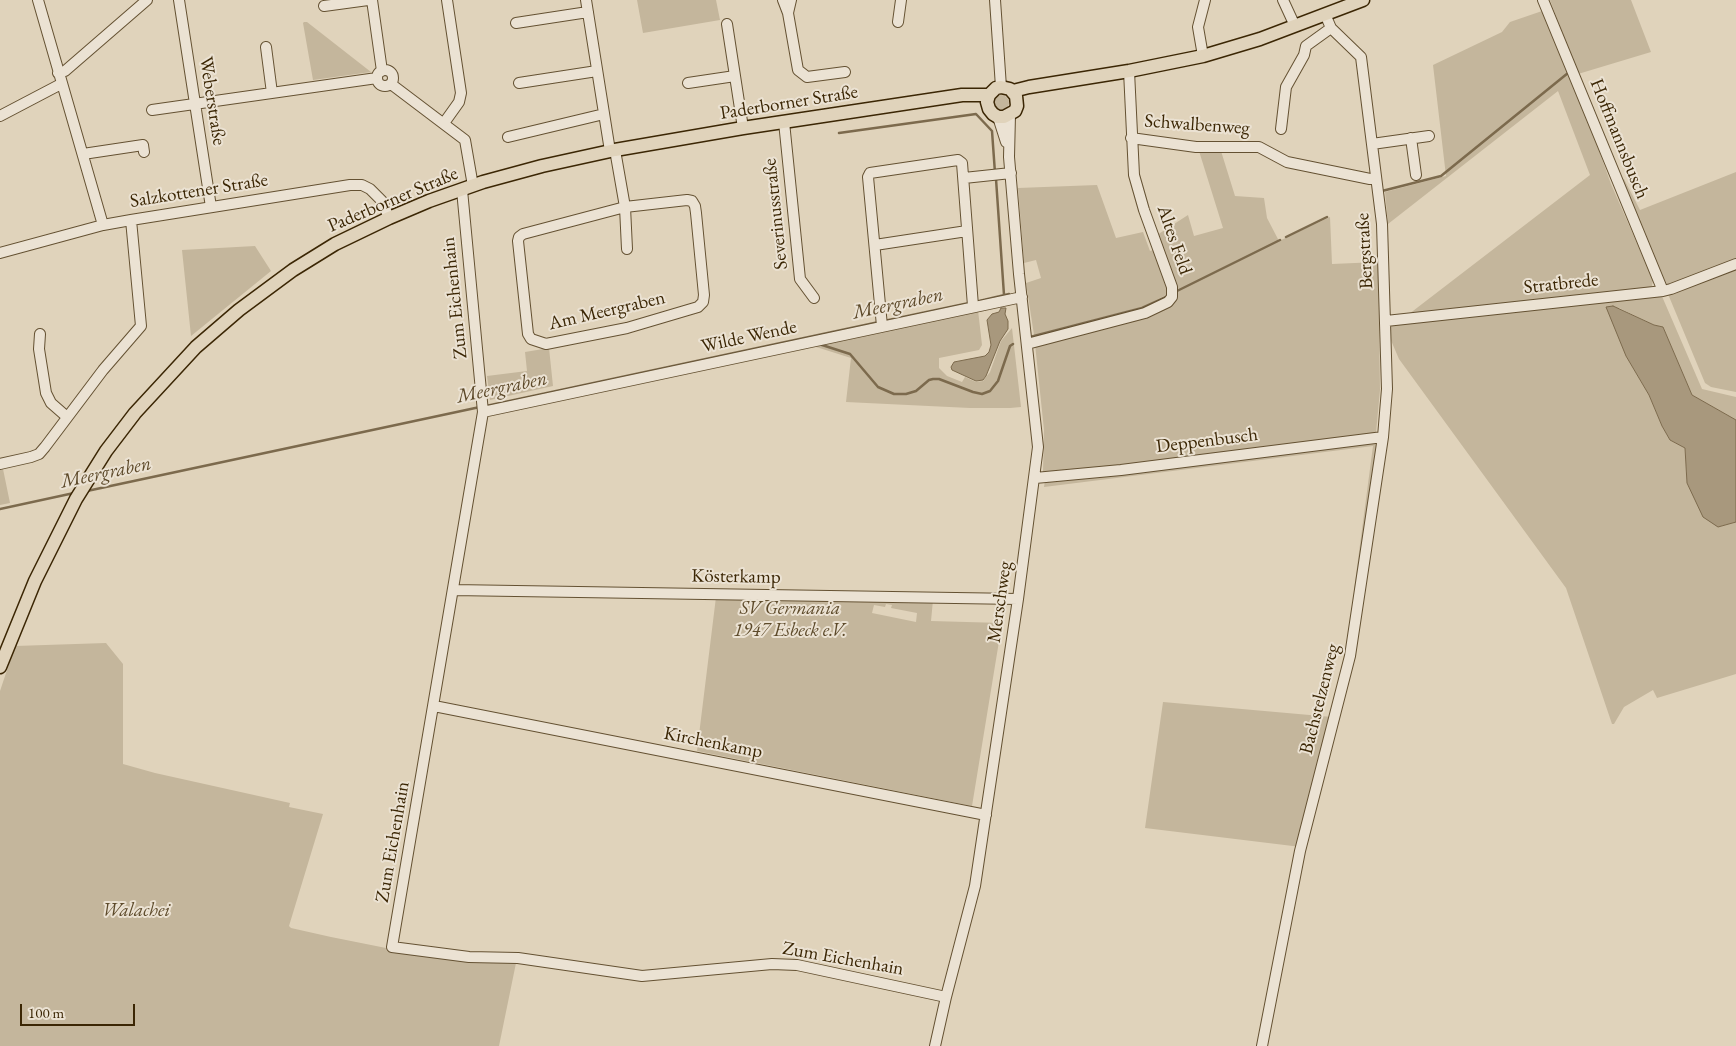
<!DOCTYPE html>
<html>
<head>
<meta charset="utf-8">
<style>
  body { margin:0 }
  #map { position:relative; width:1736px; height:1046px; overflow:hidden; background:#e0d3bb; font-family:"EB Garamond",serif }
  canvas { display:block }
  .scale { position:absolute; left:20px; top:1004px; width:115px; height:22px; box-sizing:border-box; border:2px solid #3b2604; border-top:0; padding-left:6px; font-size:15px; line-height:18px; white-space:nowrap; color:#3b2604; -webkit-text-stroke:4px #ebe2d3; paint-order:stroke }
</style>
</head>
<body>
<div id="map">
<canvas width="1736" height="1046"></canvas>
<div class="scale">100 m</div>
</div>
<script>
const g = document.querySelector('canvas').getContext('2d');
g.lineJoin = 'round';
function paint(path, color) {
  g.fillStyle = color;
  g.fill(path, 'evenodd');
}
function shape(rows) {
  const path = new Path2D();
  for (const r of rows) {
    if (r.length === 3) {
      path.moveTo(r[0] + r[2], r[1]);
      path.arc(r[0], r[1], r[2], 0, 2 * Math.PI);
      continue;
    }
    path.moveTo(r[0], r[1]);
    for (let i = 2; i < r.length; i += 2) path.lineTo(r[i], r[i + 1]);
  }
  return path;
}
function trace(path, color, width, dash) {
  g.strokeStyle = color;
  g.lineWidth = width;
  g.lineCap = dash ? 'butt' : 'round';
  g.setLineDash(dash || []);
  g.stroke(path);
}
function write(font, color, halo, rows, align = 'center') {
  g.font = font + ' "EB Garamond",serif';
  g.lineWidth = 4;
  g.setLineDash([]);
  g.textBaseline = 'middle';
  g.strokeStyle = halo;
  g.fillStyle = color;
  for (const [text, x, y, turn = 0] of rows) {
    g.save();
    g.translate(x, y);
    g.rotate((+turn || 0) * Math.PI / 180);
    g.textAlign = isNaN(turn) ? turn : align;
    if (halo) g.strokeText(text, 0, 0);
    g.fillText(text, 0, 0);
    g.restore();
  }
}
const green = shape([
  [637,0,716,0,720,20,643,33],
  [1550,0,1631,0,1651,52,1578,74],
  [1545,10,1575,84,1611,184,1653,280,1652,286,1648,289,1409,314,1590,175,1558,91,1388,224,1385,192,1446,176,1433,65,1502,32,1510,22],
  [304,22,307,22,371,72,313,80,303,23],
  [1001,103,8],
  [1199,151,1221,151,1235,196,1264,198,1267,218,1279,241,1330,217,1332,264,1378,262,1380,390,1376,433,1120,467,1049,474,1043,472,1044,430,1035,344,1100,328,1176,296,1157,235,1188,215,1194,236,1223,228],
  [1736,172,1736,259,1664,286,1620,180,1624,179,1640,210],
  [1097,185,1116,238,1143,232,1150,251,1157,249,1170,290,1166,295,1142,307,1034,335,1026,283,1041,278,1036,260,1024,263,1018,188],
  [255,246,271,271,191,336,182,250],
  [1736,266,1736,392,1711,387,1705,383,1668,294],
  [1661,294,1702,389,1736,397,1736,420,1692,395,1663,327,1654,325,1619,308,1626,356,1649,395,1662,426,1670,440,1685,448,1687,483,1718,527,1736,522,1736,674,1657,698,1653,690,1624,707,1614,724,1612,724,1566,588,1399,359,1390,338,1390,325],
  [978,310,982,345,979,350,939,358,939,368,947,376,962,382,965,377,976,382,983,381,990,372,1001,341,1012,328,1021,407,1010,408,970,408,846,402,851,358,810,345],
  [549,348,553,386,490,400,487,376,527,371,525,352],
  [1376,442,1379,446,1358,590,1354,590,1373,446,1044,487,1045,480],
  [3,469,10,503,0,505,0,470],
  [716,597,933,600,931,621,1002,623,972,806,697,751],
  [886,604,892,605,891,608,917,613,916,622,872,613,874,605,885,607],
  [106,643,123,664,123,764,155,773,290,803,289,807,323,814,289,926,291,928,331,937,406,952,467,961,516,963,499,1046,0,1046,0,691,15,646],
  [1163,702,1332,717,1301,847,1145,828]
]);
const water = shape([
  [1613,306,1654,325,1663,327,1692,395,1736,420,1736,522,1718,527,1703,517,1687,483,1685,448,1670,440,1662,426,1649,395,1626,356,1606,307,1613,306],
  [1001,308,1006,308,1005,314,1008,321,1008,329,1000,341,986,376,983,380,976,381,952,370,951,367,954,362,985,356,989,352,991,345,987,320,992,314,999,312,1001,308]
]);
const stream = shape([
  [839,133,976,114,992,131,995,173],
  [996,179,1004,295],
  [1382,191,1441,176,1568,73],
  [1286,237,1327,217],
  [1177,291,1280,240],
  [975,302,1009,294],
  [884,321,969,303],
  [1030,337,1142,308,1166,297],
  [819,344,850,354,878,387,894,394,906,394,916,391,929,380,933,379,939,379,973,392,982,394,990,391,998,381,1010,346,1013,344],
  [486,406,879,322],
  [87,491,480,407],
  [0,509,74,493]
]);
const minor = shape([
  [38,0,103,225],
  [179,0,211,207],
  [372,0,382,71],
  [586,0,610,151],
  [783,0,788,13,791,0],
  [995,0,1001,87],
  [1283,0,1295,26],
  [1543,0,1663,291],
  [324,6,368,0],
  [788,13,798,70,807,77,845,72],
  [898,22,901,0],
  [516,23,588,12],
  [727,24,743,128],
  [266,47,272,93],
  [1203,56,1198,27,1205,0],
  [385,78,8],
  [58,73,65,71,147,0],
  [519,83,597,71],
  [688,83,735,76],
  [391,84,465,140,473,186],
  [152,110,377,78],
  [0,116,61,84],
  [998,117,1006,142],
  [784,122,800,279,814,298],
  [444,123,459,102,461,93,447,0],
  [1281,129,1286,87,1304,55,1306,46,1331,28],
  [508,137,604,114],
  [1131,138,1196,147,1259,147,1287,162,1370,179,1376,179],
  [1411,138,1416,175],
  [1372,144,1429,136],
  [615,150,625,207,627,249],
  [83,154,143,145,144,152],
  [964,178,1011,173],
  [462,190,483,412,392,947,469,957,518,958,642,976,772,964,797,965,946,997],
  [687,200,692,201,695,206,696,213,704,295,703,302,698,307,627,328,546,344,531,339,528,334,518,241,519,237,523,234,625,207,687,200],
  [875,245,967,231],
  [0,253,103,225,131,220,350,185,362,185,370,189,382,201,389,218],
  [1386,321,1663,291,1671,289,1736,264],
  [882,326,868,177,870,173,951,161,958,160,962,163,973,306],
  [40,334,39,349,46,393,51,403,67,417],
  [1027,344,1145,313,1168,302,1172,297,1172,287,1144,210,1134,175,1129,71],
  [483,412,1022,297],
  [0,464,31,457,39,454,45,447,103,370,141,326,131,220],
  [1035,478,1121,470,1383,437],
  [453,590,1018,599],
  [434,706,986,815],
  [935,1046,946,997,975,886,1018,599,1038,447,1019,274,1009,157,1010,115],
  [1262,1046,1300,851,1350,656,1383,437,1387,389,1382,224,1361,57,1331,28,1325,14]
]);
const major = shape([
  [1013,91,1029,87,1129,71,1203,56,1260,39,1363,0],
  [0,667,35,581,76,499,106,451,135,413,196,347,239,310,293,270,335,244,389,218,429,201,483,182,542,166,615,150,743,128,962,95,989,95,996,88,1001,87,1010,89,1016,96,1017,106,1015,111,1004,117,998,117,993,114,989,109,987,102,989,95]
]);
const streetNames = [
  ["Weberstraße",212,101,81],
  ["Paderborner Straße",789,103,-9],
  ["Schwalbenweg",1197,125,4],
  ["Hoffmannsbusch",1619,139,68],
  ["Salzkottener Straße",199,191,-9],
  ["Paderborner Straße",393,200,-23],
  ["Severinusstraße",776,214,-96],
  ["Altes Feld",1174,240,71],
  ["Bergstraße",1365,251,-93],
  ["Stratbrede",1561,284,-6],
  ["Zum Eichenhain",455,298,-96],
  ["Am Meergraben",607,311,-13],
  ["Wilde Wende",749,337,-12],
  ["Deppenbusch",1207,441,-7],
  ["Kösterkamp",736,577,1],
  ["Merschweg",1000,602,-82],
  ["Bachstelzenweg",1320,699,-76],
  ["Kirchenkamp",713,743,11],
  ["Zum Eichenhain",393,842,-80],
  ["Zum Eichenhain",843,959,10]
];
const parkNames = [
  ["SV Germania",790,609],
  ["1947 Esbeck e.V.",790,631],
  ["Walachei",136,911]
];
const waterNames = [
  ["Meergraben",898,304,-12],
  ["Meergraben",502,388,-12],
  ["Meergraben",106,473,-12]
];
paint(green, '#c4b69c');
paint(water, '#a8987d');
trace(water, '#7c6a4d', 1);
trace(stream, '#7c6a4d', 2.5);
trace(minor, '#645132', 12);
trace(major, '#3b2604', 15);
trace(minor, '#ebe2d3', 10);
trace(major, '#e0d3bb', 12);
write('19px', '#3b2604', '#ebe2d3', streetNames);
write('italic 19px', '#5d4a2a', '#ebe2d3', parkNames);
write('italic 20px', '#5c4828', '#ebe2d3', waterNames);
</script>
</body>
</html>
